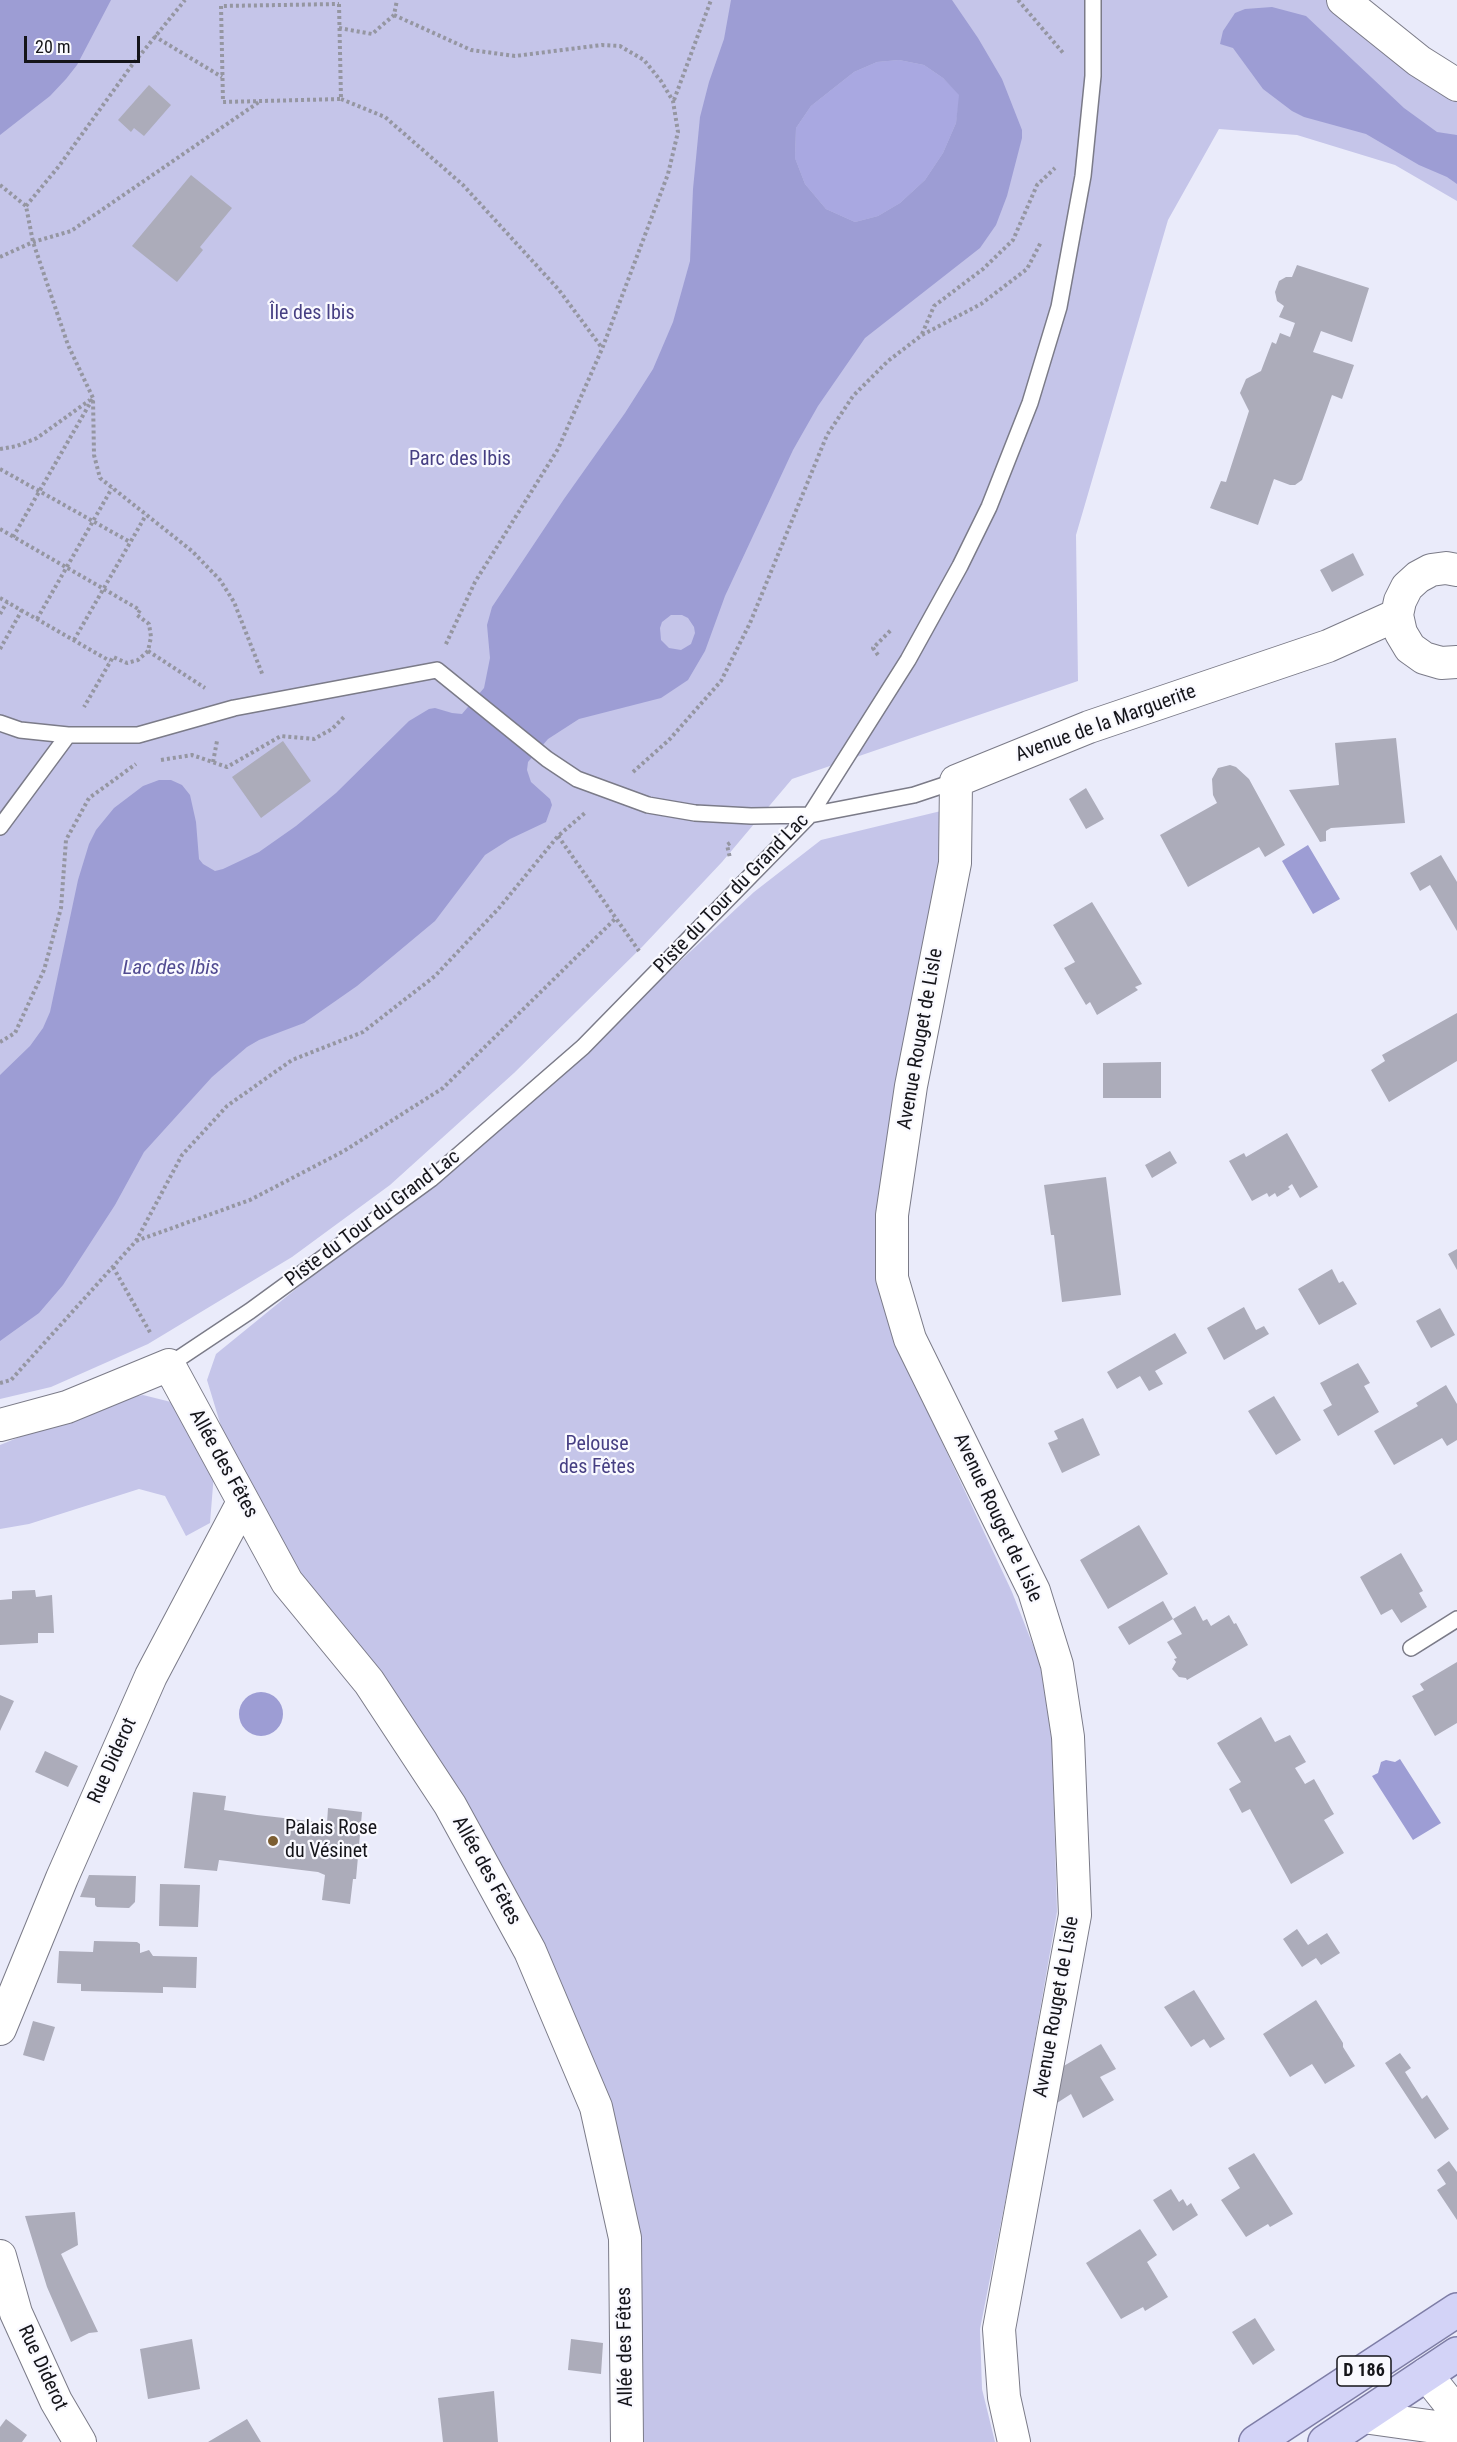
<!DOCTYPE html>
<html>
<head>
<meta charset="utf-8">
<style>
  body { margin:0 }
  #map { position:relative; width:1457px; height:2442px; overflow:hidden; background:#eaebfa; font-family:"Roboto Condensed",sans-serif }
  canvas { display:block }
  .scale { position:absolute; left:24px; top:36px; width:116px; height:27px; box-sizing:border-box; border:3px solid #15151a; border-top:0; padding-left:8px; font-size:18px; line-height:21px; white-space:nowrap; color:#15151a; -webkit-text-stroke:4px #f9f9ff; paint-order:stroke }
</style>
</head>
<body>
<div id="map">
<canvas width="1457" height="2442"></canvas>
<div class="scale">20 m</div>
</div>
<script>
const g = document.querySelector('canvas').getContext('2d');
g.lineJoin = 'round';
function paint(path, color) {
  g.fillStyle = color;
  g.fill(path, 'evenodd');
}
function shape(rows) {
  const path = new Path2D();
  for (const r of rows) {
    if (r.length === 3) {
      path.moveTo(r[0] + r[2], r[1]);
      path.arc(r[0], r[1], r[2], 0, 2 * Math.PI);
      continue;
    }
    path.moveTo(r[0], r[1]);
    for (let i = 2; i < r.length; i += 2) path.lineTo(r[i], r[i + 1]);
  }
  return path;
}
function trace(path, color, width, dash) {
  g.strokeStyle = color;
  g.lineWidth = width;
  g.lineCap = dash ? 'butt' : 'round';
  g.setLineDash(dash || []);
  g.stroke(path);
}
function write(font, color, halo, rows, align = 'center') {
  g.font = font + ' "Roboto Condensed",sans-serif';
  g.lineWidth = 4.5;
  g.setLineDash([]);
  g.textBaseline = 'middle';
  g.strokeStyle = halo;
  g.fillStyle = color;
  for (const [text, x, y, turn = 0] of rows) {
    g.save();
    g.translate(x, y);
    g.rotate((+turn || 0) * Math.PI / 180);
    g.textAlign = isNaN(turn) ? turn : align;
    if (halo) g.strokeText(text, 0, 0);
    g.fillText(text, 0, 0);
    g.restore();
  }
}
const green = shape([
  [0,0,1333,0,1457,95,1457,201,1395,165,1297,135,1219,129,1168,220,1076,535,1078,681,792,779,722,862,642,947,514,1073,390,1185,292,1257,148,1344,51,1387,0,1399],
  [941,811,937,889,875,1216,878,1286,899,1350,1012,1592,1040,1663,1052,1741,1057,1912,1019,2131,980,2329,982,2389,995,2442,627,2442,625,2238,530,1951,244,1502,207,1380,216,1354,431,1179,660,980,754,892,821,840],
  [143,1395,171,1402,189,1420,214,1473,210,1523,186,1536,165,1496,139,1489,29,1524,0,1529,0,1445,105,1402]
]);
const forest = shape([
  [899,60,924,65,943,78,960,95,956,123,943,153,925,180,900,203,878,216,855,222,826,209,805,184,795,158,796,128,811,106,854,72,877,62]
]);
const water = shape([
  [0,0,111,0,77,65,66,79,50,96,0,135],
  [731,0,952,0,978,38,1002,79,1022,130,1022,138,1007,196,996,225,980,248,865,338,818,406,793,450,725,596,705,651,688,680,661,698,579,719,548,739,528,762,527,770,531,782,550,799,552,805,546,822,510,839,485,855,435,921,357,986,304,1023,259,1040,247,1047,212,1077,144,1152,115,1205,63,1285,39,1313,0,1341,0,1075,30,1046,43,1028,50,1012,78,880,89,844,96,830,114,808,143,786,159,780,171,780,182,785,190,795,196,822,199,859,203,864,215,871,223,869,259,852,296,826,336,793,409,721,429,709,435,708,452,713,462,714,484,688,490,658,487,625,492,607,564,499,625,413,653,369,673,322,690,261,693,189,700,117,709,82,724,39],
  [899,60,924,65,943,78,959,95,956,123,943,153,925,180,900,203,878,216,855,222,826,209,805,184,795,158,796,128,811,106,854,72,877,62],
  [671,615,682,615,688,618,694,627,695,633,691,644,681,650,669,648,661,640,660,628,662,622],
  [1272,7,1306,16,1404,108,1437,132,1457,135,1457,184,1447,177,1419,165,1366,134,1304,117,1292,111,1263,89,1233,48,1220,44,1223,31,1235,13,1245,9],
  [1308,845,1340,899,1313,914,1282,861],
  [261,1714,22],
  [1400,1759,1441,1823,1413,1840,1372,1776,1378,1773,1381,1762,1386,1760,1395,1762]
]);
const building = shape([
  [149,85,171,105,144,136,134,128,131,132,118,120],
  [191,175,232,208,200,247,203,250,177,282,132,246],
  [1297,265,1369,288,1352,342,1321,331,1313,352,1354,365,1342,399,1332,395,1302,480,1295,485,1290,485,1274,479,1258,525,1210,508,1221,481,1226,482,1249,411,1240,393,1246,379,1261,371,1272,342,1276,344,1280,333,1290,337,1295,323,1279,317,1284,306,1277,301,1275,292,1279,281,1286,277,1292,277],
  [1353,553,1364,575,1332,592,1320,570],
  [1396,738,1405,823,1331,828,1326,831,1326,841,1320,842,1289,790,1339,785,1335,743],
  [283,741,311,781,261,818,232,777],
  [1230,765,1236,767,1249,779,1285,845,1265,857,1259,847,1188,887,1160,835,1217,803,1213,795,1212,779,1218,768],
  [1086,788,1104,819,1086,829,1069,799],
  [1441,855,1457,882,1457,931,1430,885,1420,891,1410,873],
  [1092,902,1142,984,1135,987,1138,990,1097,1015,1090,1002,1086,1005,1064,968,1075,962,1053,925],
  [1457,1013,1457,1061,1389,1102,1371,1070,1385,1061,1382,1055],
  [1161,1062,1161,1098,1103,1098,1103,1063],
  [1287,1133,1318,1187,1300,1198,1292,1184,1288,1187,1290,1189,1277,1197,1275,1193,1269,1197,1267,1193,1252,1201,1229,1161,1244,1153,1246,1157],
  [1170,1151,1177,1163,1152,1178,1145,1165],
  [1106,1177,1121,1295,1062,1302,1054,1235,1051,1235,1044,1185],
  [1457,1249,1457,1270,1448,1254],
  [1332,1269,1339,1283,1343,1281,1357,1304,1319,1325,1298,1289],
  [1244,1307,1256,1330,1264,1326,1269,1334,1224,1360,1207,1328],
  [1440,1308,1455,1335,1431,1348,1416,1321],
  [1175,1333,1187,1353,1155,1371,1163,1384,1149,1391,1140,1376,1117,1389,1107,1372],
  [1358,1363,1370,1383,1364,1386,1379,1412,1338,1436,1323,1410,1332,1405,1320,1383],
  [1446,1385,1457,1404,1457,1440,1447,1446,1442,1438,1394,1465,1374,1431,1418,1406,1416,1403],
  [1274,1396,1301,1440,1276,1455,1248,1411],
  [1083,1418,1100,1455,1062,1473,1048,1443,1058,1439,1054,1431],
  [1139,1525,1168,1574,1108,1609,1080,1560],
  [1401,1553,1423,1591,1419,1593,1427,1607,1401,1623,1392,1609,1381,1615,1360,1577],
  [35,1590,36,1597,52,1595,54,1633,38,1633,38,1643,0,1645,0,1600,12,1599,12,1591],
  [1163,1601,1173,1619,1195,1606,1203,1621,1207,1619,1211,1626,1229,1615,1234,1624,1236,1623,1248,1645,1187,1680,1186,1678,1179,1677,1172,1669,1176,1662,1174,1659,1177,1658,1167,1642,1182,1634,1173,1619,1129,1645,1118,1627],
  [1457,1662,1457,1723,1435,1736,1412,1696,1424,1690,1420,1684],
  [0,1695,14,1701,0,1731],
  [1261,1717,1275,1742,1290,1735,1306,1762,1295,1768,1305,1784,1314,1779,1334,1814,1324,1820,1344,1853,1291,1884,1250,1809,1242,1813,1229,1789,1241,1782,1217,1743],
  [45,1751,78,1766,68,1787,35,1772],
  [193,1792,226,1796,224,1810,257,1815,327,1823,328,1808,362,1812,356,1879,353,1879,350,1904,322,1900,325,1875,318,1872,219,1860,217,1871,184,1868],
  [89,1875,136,1876,135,1902,129,1908,97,1907,95,1905,95,1898,80,1897],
  [160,1884,200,1885,198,1927,159,1926],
  [1297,1929,1308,1945,1327,1933,1340,1953,1321,1965,1316,1958,1302,1967,1283,1939],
  [94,1941,137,1942,140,1944,140,1953,149,1950,153,1956,197,1957,196,1988,163,1987,163,1993,81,1991,81,1984,57,1983,59,1951,93,1952],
  [1194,1990,1225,2039,1210,2048,1204,2039,1191,2047,1164,2007],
  [1316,2000,1343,2043,1343,2047,1355,2066,1325,2084,1312,2064,1290,2077,1263,2034],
  [33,2021,55,2027,44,2061,23,2055],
  [1101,2044,1116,2069,1100,2077,1114,2100,1083,2118,1071,2094,1057,2103,1062,2067],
  [1400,2053,1411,2068,1405,2072,1422,2099,1427,2095,1449,2129,1435,2139,1385,2063],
  [1254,2153,1293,2214,1270,2227,1268,2224,1246,2237,1221,2200,1240,2188,1228,2168],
  [1449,2161,1457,2172,1457,2220,1437,2190,1446,2184,1437,2170],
  [1171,2189,1179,2202,1183,2199,1187,2206,1191,2203,1198,2215,1173,2231,1153,2200],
  [75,2212,78,2245,61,2254,98,2332,89,2333,71,2342,47,2287,25,2216],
  [1140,2229,1157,2255,1147,2262,1168,2297,1145,2311,1143,2307,1121,2319,1086,2263],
  [1255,2318,1275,2350,1253,2365,1232,2332],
  [192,2339,200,2389,148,2399,140,2349],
  [571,2339,603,2343,601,2374,568,2370],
  [494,2391,498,2442,443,2442,438,2398],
  [6,2419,27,2435,22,2442,0,2442,0,2427],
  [247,2419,261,2442,208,2442]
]);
const path = shape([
  [1018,0,1064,54],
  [339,4,341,99,223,102,221,6,339,4],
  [394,15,471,50,515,56,602,45,620,46,644,60,661,81,673,101,678,132,668,174,602,349,558,449,475,582,445,646],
  [339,28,372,34,394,15,397,0],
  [154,36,222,77],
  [341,99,385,117,463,185,559,290,602,348],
  [674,100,711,0],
  [0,185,26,206,33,242,68,345,93,398,94,455,100,478,192,551,220,580,234,602,263,676],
  [26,206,59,166,132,65,185,0],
  [0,257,33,242,71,231,259,102],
  [922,334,934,306,983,269,1013,240,1037,185,1055,168],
  [0,449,17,446,37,438,90,400],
  [0,469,130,542],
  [0,529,140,610,137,615,149,624,151,637,148,651,138,660,127,663,113,657,84,707],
  [13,537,93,398],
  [0,598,110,661],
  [0,614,7,602],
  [37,619,112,488],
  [74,640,146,515],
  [0,649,22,610],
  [148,651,205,688],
  [878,655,873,648,891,630],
  [161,760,192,755,227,767,281,736,314,739,332,729,345,716],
  [213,762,217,741],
  [633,772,669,740,721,681,750,623,827,435,853,396,888,361,922,335,981,304,1027,269,1041,242],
  [558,836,639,951],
  [730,843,727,845,730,858],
  [0,1042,15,1033,44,970,61,908,66,840,89,798,136,764],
  [136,1241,250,1200,344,1151,443,1088,616,918],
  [113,1267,151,1334],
  [0,1383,11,1380,136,1241,182,1155,227,1106,292,1060,363,1032,435,976,499,908,558,836,586,812]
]);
const lane = shape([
  [0,723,20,730,68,735,138,735,234,708,437,670,547,759,577,779,648,805,695,813,751,816,810,815,914,795,956,781],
  [0,827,68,735],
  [169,1365,250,1311,431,1179,583,1047,810,815,908,660,960,566,989,507,1030,403,1059,307,1083,176,1093,76,1093,0],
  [1411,1648,1457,1619]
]);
const street = shape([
  [1343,0,1419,61,1457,85],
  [1457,570,1446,568,1431,570,1418,577,1407,587,1400,601,1397,615,1401,633,1410,648,1424,658,1441,663,1457,662],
  [0,1425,67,1407,169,1365,287,1582,369,1682,450,1805,530,1951,596,2107,625,2238,627,2442],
  [0,2029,62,1878,151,1676,243,1502],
  [0,2256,16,2313,56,2401,80,2442],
  [1426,2374,1457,2413],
  [1363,2417,1457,2430],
  [1014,2442,1004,2397,999,2329,1075,1915,1068,1737,1057,1665,1034,1591,910,1339,892,1278,892,1215,911,1086,955,863,956,781,1089,727,1328,646,1397,615]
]);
const primary = shape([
  [1256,2442,1457,2310],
  [1325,2442,1457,2354]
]);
const markers = [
  [273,1841,6,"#7c5e32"]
];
const shields = [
  [1364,2371,54]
];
const shieldNames = [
  ["D 186",1364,2371]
];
const parkNames = [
  ["Île des Ibis",312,314],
  ["Parc des Ibis",460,460],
  ["Pelouse",597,1445],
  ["des Fêtes",597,1468]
];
const streetNames = [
  ["Avenue de la Marguerite",1106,724,-20],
  ["Piste du Tour du Grand Lac",732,894,-46],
  ["Avenue Rouget de Lisle",921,1039,-80],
  ["Piste du Tour du Grand Lac",373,1219,-37],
  ["Allée des Fêtes",223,1464,61],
  ["Avenue Rouget de Lisle",997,1518,65],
  ["Rue Diderot",113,1761,-66],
  ["Allée des Fêtes",486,1871,61],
  ["Avenue Rouget de Lisle",1057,2007,-80],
  ["Allée des Fêtes",626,2347,-91],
  ["Rue Diderot",42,2368,65]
];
const poiNames = [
  ["Palais Rose",285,1829],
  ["du Vésinet",285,1852]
];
const waterNames = [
  ["Lac des Ibis",171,969]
];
paint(green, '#c5c5e9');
paint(forest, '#a9a8e1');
paint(water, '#9d9dd4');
paint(building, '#acacba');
trace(lane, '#7b7b88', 18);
trace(street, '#7b7b88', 34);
trace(primary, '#7e7da6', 36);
trace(path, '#9596a1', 4, [3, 3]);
trace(lane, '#fff', 15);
trace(street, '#fff', 32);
trace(primary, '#d3d3f7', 33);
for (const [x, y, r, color] of markers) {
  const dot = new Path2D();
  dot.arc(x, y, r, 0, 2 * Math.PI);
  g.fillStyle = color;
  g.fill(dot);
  trace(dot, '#f9f9ff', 2);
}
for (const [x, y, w] of shields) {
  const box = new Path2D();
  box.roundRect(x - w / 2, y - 15, w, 30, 4.5);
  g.fillStyle = '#f9f9ff';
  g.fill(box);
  trace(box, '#15151a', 1.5);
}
write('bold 18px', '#15151a', null, shieldNames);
write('20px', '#463f83', '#f9f9ff', parkNames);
write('20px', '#15151a', '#f9f9ff', streetNames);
write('20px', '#15151a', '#f9f9ff', poiNames, 'left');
write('italic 21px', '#514b91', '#f9f9ff', waterNames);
</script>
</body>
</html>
